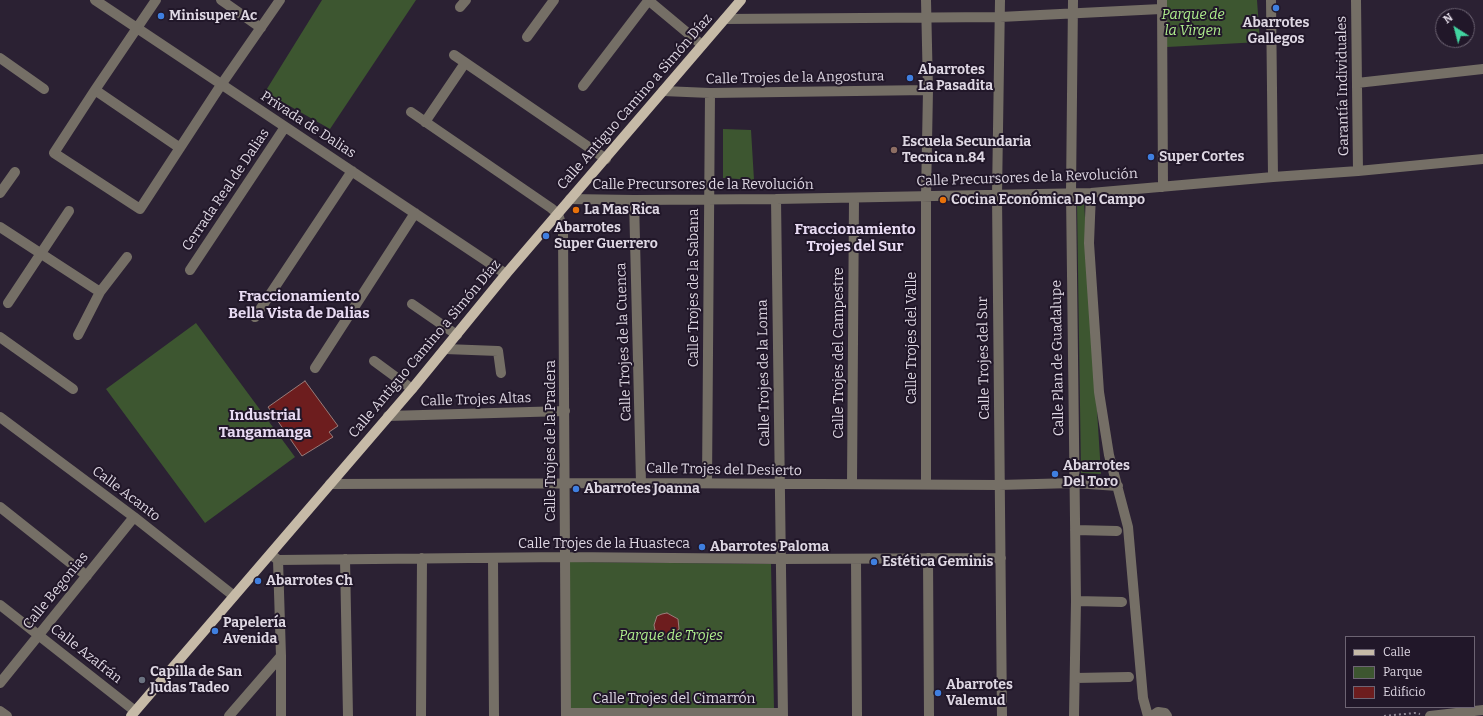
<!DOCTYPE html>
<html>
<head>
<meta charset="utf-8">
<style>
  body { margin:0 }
  #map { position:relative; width:1483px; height:716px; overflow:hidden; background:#2b2133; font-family:Bitter,serif }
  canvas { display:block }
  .legend { position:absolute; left:1345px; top:636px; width:130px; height:72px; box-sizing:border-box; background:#211729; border:1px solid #6d6473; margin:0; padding:5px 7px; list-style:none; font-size:12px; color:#ded7e3 }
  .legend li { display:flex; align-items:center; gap:8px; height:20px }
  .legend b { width:20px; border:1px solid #6d6473 }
  .north { position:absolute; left:1435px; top:8px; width:40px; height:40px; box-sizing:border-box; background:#211729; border:1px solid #6d6473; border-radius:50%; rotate:324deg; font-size:11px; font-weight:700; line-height:16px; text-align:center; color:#ded7e3 }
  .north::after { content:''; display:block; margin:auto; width:14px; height:18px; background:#42d4a0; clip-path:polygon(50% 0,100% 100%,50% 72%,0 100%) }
</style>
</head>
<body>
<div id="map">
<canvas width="1483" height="716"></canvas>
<ul class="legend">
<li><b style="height:5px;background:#c6baa7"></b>Calle</li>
<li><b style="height:11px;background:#3d5630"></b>Parque</li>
<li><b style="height:11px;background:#6d1d1e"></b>Edificio</li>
</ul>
<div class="north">N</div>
</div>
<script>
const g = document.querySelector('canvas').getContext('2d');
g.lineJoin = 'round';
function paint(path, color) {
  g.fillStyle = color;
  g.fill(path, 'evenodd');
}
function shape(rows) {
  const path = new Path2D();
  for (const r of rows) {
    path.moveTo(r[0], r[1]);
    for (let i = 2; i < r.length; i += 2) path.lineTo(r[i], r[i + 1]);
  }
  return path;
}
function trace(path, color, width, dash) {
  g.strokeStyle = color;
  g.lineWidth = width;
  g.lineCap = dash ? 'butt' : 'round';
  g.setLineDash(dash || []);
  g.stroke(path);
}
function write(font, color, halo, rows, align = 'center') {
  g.font = font + ' Bitter,serif';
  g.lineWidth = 4;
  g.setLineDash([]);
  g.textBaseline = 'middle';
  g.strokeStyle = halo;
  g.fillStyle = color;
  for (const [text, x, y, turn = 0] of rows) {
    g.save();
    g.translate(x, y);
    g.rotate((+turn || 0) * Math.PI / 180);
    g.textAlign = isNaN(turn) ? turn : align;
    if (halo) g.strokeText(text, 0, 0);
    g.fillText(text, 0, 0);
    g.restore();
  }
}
const green = shape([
  [322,0,416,0,330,129,265,92],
  [1165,0,1257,0,1260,42,1167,47],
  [723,129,751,130,754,180,723,178],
  [1077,202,1084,202,1101,474,1081,473],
  [196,323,295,457,205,523,106,389],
  [570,562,771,564,774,709,570,708]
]);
const building = shape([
  [305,381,338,426,329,432,333,437,302,456,268,407,305,381],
  [667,613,678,619,679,629,671,636,664,637,655,630,654,625,657,616,662,614,667,613]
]);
const path = shape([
  [1384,716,1415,713,1420,714]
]);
const minor = shape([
  [95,0,506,274],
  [156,0,95,90,54,153,140,209,221,85,280,0],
  [221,0,261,28],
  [648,0,702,45],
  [1000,0,997,195,1002,716],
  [1073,0,1071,193,1076,601,1074,716],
  [1162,0,1163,187],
  [1271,0,1273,177],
  [1356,0,1358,171],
  [460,7,466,0],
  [725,19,1000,17,1161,9],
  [527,37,554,0],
  [454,55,606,159],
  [0,58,44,89],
  [1357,83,1483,69],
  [583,86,648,1],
  [95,90,180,148],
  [663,91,710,93,928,90],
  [411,112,551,208,558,214,563,230,566,716],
  [425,122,465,63],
  [0,193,15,172],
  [1091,193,1089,243,1099,392,1109,455,1128,527,1143,698,1148,716],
  [570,199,634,200,776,199,1091,193,1273,177,1358,171,1483,159],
  [776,199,783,716],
  [634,200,641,483],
  [0,227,100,292],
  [190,270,285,127],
  [8,303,69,211],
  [412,304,457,335],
  [255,317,352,171],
  [78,335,100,292,127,257],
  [0,337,73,389],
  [445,349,498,351,501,373],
  [374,361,412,389],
  [315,368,415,213],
  [388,416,565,411],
  [0,417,134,517,234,596],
  [707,483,710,93],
  [330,484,641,483,999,485,1074,483,1118,486],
  [852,484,854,198],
  [926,484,926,196,928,90,926,0],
  [0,507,87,576],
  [1075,530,1117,531],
  [273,556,278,560,281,656,281,716],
  [493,558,494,716],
  [928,558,929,716],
  [345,559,348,716],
  [856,559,857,716],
  [278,560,565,557,780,559,1001,558],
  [1076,601,1122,602],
  [0,605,135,711],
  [1075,678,1129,677],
  [0,683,134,517],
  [0,711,7,716],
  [566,713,783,713],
  [229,716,281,656],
  [421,716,422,558],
  [1152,716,1158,712,1165,713,1167,716],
  [1430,716,1483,710]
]);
const major = shape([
  [131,716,412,389,506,274,741,0]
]);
const markers = [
  [1276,8,4,"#3f7fe0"],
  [161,16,4,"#3f7fe0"],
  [910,78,4,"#3f7fe0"],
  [894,150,4,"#8d6e63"],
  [1151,157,4,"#3f7fe0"],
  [943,200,4,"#e8710a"],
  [576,210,4,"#e8710a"],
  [546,236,4,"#3f7fe0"],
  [1055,474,4,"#3f7fe0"],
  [576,489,4,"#3f7fe0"],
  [702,547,4,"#3f7fe0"],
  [874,562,4,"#3f7fe0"],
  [258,581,4,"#3f7fe0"],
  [215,631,4,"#3f7fe0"],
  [142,680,4,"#6b7280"],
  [938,693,4,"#3f7fe0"]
];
const parkNames = [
  ["Parque de",1193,15],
  ["la Virgen",1193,31],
  ["Parque de Trojes",671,636]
];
const poiNames = [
  ["Minisuper Ac",169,16],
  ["Abarrotes",1276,23,"center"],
  ["Gallegos",1276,39,"center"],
  ["Abarrotes",918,70],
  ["La Pasadita",918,86],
  ["Escuela Secundaria",902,142],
  ["Tecnica n.84",902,158],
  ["Super Cortes",1159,157],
  ["Cocina Económica Del Campo",951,200],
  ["La Mas Rica",584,210],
  ["Abarrotes",554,228],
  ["Super Guerrero",554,244],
  ["Abarrotes",1063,466],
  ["Del Toro",1063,482],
  ["Abarrotes Joanna",584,489],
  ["Abarrotes Paloma",710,547],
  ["Estética Geminis",882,562],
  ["Abarrotes Ch",266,581],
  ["Papelería",223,623],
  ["Avenida",223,639],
  ["Capilla de San",150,672],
  ["Judas Tadeo",150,688],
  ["Abarrotes",946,685],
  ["Valemud",946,701]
];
const streetNames = [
  ["Calle Trojes de la Angostura",795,78,-1],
  ["Garantía Individuales",1343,86,-91],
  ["Calle Antiguo Camino a Simón Díaz",635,102,-49],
  ["Privada de Dalias",308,125,33],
  ["Calle Precursores de la Revolución",1027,178,-2],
  ["Calle Precursores de la Revolución",703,185],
  ["Cerrada Real de Dalias",226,190,-56],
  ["Calle Trojes de la Sabana",694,288,-90],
  ["Calle Trojes del Valle",912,338,-90],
  ["Calle Trojes de la Cuenca",624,342,-92],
  ["Calle Antiguo Camino a Simón Díaz",425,349,-50],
  ["Calle Trojes del Campestre",839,353,-90],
  ["Calle Trojes del Sur",984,358,-91],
  ["Calle Plan de Guadalupe",1058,358,-91],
  ["Calle Trojes de la Loma",764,373,-91],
  ["Calle Trojes Altas",476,400,-2],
  ["Calle Trojes de la Pradera",551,441,-90],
  ["Calle Trojes del Desierto",724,470,1],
  ["Calle Acanto",126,494,37],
  ["Calle Trojes de la Huasteca",604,544],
  ["Calle Begonias",56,591,-51],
  ["Calle Azafrán",86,654,38],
  ["Calle Trojes del Cimarrón",674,699]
];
const neighbourhoodNames = [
  ["Fraccionamiento",855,230],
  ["Trojes del Sur",855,247],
  ["Fraccionamiento",299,297],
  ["Bella Vista de Dalias",299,314],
  ["Industrial",265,416],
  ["Tangamanga",265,433]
];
paint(green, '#3d5630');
paint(building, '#6d1d1e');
trace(building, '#987c79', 1);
trace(path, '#8c8492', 2, [2, 3]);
trace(minor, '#756f66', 10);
trace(major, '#c6baa7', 10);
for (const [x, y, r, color] of markers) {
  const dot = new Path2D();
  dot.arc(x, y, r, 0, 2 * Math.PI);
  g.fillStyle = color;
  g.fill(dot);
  trace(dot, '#211729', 1.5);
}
write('italic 14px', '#afef8d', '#211729', parkNames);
write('bold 14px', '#ded7e3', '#211729', poiNames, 'left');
write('14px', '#ded7e3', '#211729', streetNames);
write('bold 15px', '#e8dbf3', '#211729', neighbourhoodNames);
</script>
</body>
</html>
